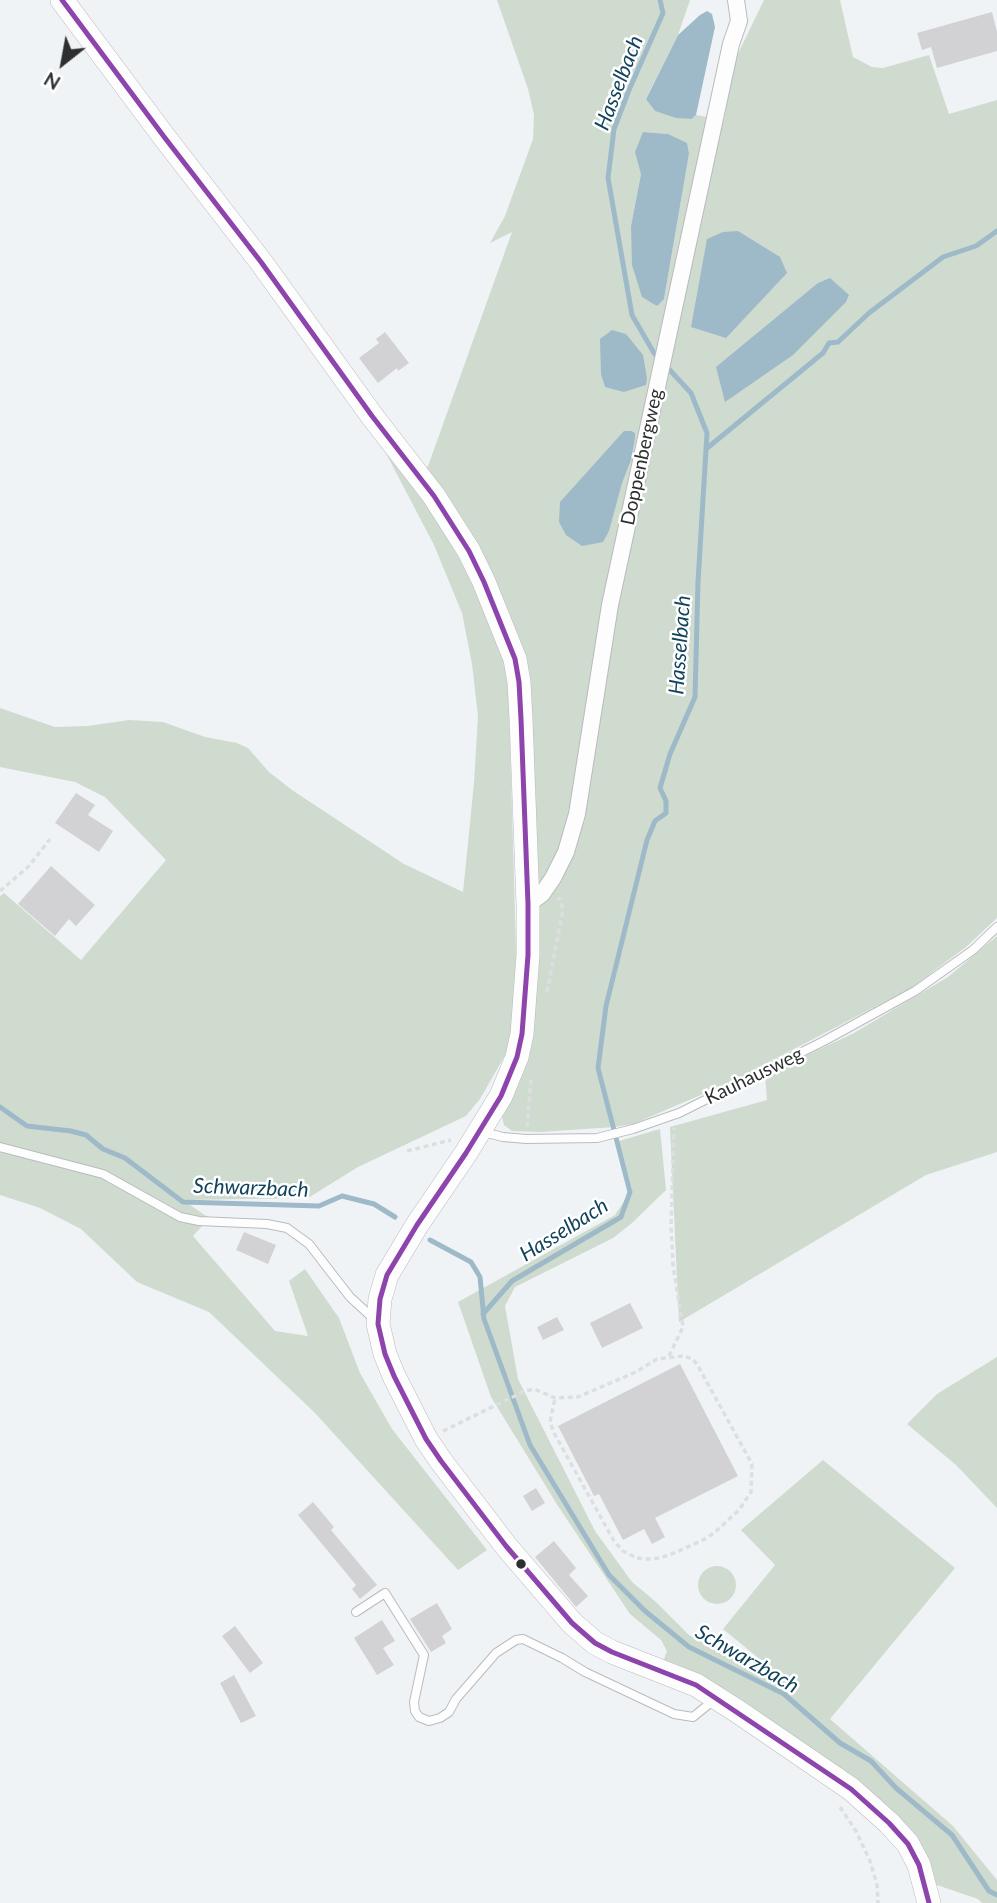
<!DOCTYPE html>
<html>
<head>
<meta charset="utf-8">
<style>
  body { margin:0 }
  #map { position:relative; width:997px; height:1903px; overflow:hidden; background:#f0f3f6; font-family:Lato,sans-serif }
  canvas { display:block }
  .north { position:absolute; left:28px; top:28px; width:70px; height:70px; -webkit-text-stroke:5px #fff; paint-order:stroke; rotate:211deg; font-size:19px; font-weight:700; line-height:28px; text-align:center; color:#2d2f31 }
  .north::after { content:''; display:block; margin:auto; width:24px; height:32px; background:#2d2f31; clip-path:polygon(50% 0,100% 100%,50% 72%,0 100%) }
</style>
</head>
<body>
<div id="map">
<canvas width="997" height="1903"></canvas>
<div class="north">N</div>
</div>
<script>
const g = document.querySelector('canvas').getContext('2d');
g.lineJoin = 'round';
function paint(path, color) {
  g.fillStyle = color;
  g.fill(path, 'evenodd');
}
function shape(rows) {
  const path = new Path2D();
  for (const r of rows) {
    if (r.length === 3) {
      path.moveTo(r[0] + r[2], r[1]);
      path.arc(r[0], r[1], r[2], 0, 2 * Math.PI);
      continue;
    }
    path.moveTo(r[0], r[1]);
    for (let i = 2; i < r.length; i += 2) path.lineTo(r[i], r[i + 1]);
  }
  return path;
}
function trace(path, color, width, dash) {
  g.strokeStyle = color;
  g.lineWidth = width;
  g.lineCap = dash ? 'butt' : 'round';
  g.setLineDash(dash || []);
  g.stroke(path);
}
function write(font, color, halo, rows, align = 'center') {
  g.font = font + ' Lato,sans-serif';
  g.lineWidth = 5;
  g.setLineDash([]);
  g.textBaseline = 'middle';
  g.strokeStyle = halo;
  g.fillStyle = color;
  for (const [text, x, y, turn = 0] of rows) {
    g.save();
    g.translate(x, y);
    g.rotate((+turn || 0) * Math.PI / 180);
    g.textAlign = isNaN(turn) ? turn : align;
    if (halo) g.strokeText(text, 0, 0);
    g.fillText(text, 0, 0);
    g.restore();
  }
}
const green = shape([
  [497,0,690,0,678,35,646,98,655,111,692,119,696,115,724,120,735,60,764,0,840,0,853,57,872,67,883,68,929,55,949,114,997,100,997,918,966,947,911,988,729,1083,633,1124,615,1127,541,1132,512,1131,504,1125,502,1117,520,1079,530,688,522,645,495,582,424,468,428,466,512,232,490,243,505,216,533,139,534,115,528,89],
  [643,132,668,134,689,154,664,299,631,226,641,174],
  [379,440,425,499,452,545,481,599,508,673,516,948,515,1010,508,1050,480,1099,466,1116,358,1167,308,1198,183,1200,209,1218,193,1236,275,1331,308,1336,289,1281,305,1269,339,1318,360,1373,392,1429,487,1550,458,1570,315,1413,209,1312,137,1282,81,1229,40,1208,0,1195,0,896,4,893,81,960,166,860,105,797,75,782,0,767,0,708,55,727,87,726,129,720,163,722,205,737,237,743,248,748,269,772,292,790,404,864,463,892,474,783,478,716,472,664,462,613,434,545],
  [997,936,997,1152,926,1175,679,1322,670,1127,767,1100,765,1075,854,1033,948,977],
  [660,1129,666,1190,632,1223,613,1238,515,1287,505,1306,518,1379,595,1531,632,1582,655,1601,689,1635,722,1653,784,1679,723,1629,775,1565,741,1530,823,1460,955,1568,830,1719,953,1826,997,1880,997,1903,982,1903,978,1899,934,1884,918,1850,662,1665,667,1651,661,1640,630,1614,558,1506,491,1397,458,1302,615,1215,632,1189,619,1141],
  [997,1357,997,1508,956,1465,907,1424,937,1394],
  [717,1585,19]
]);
const water = shape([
  [707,11,712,14,715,27,696,115,692,119,676,118,655,111,646,99,678,35,700,15],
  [643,132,668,134,687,143,689,154,664,299,657,306,642,297,632,265,631,226,641,174,635,152],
  [738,231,780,257,787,273,726,338,691,327,707,239,723,232],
  [830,278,849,295,846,302,793,355,725,402,716,367,818,283],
  [612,330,626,334,643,355,647,378,646,385,624,392,605,387,601,374,600,339],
  [624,431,631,431,635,433,635,438,631,460,622,483,609,531,603,542,582,546,566,535,559,522,560,502]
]);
const stream = shape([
  [706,449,823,353,829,343,838,342,869,313,943,257,976,246,997,231],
  [0,1107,27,1126,71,1131,86,1135,103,1149,125,1158,183,1202,319,1206,342,1196,374,1204,395,1217],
  [430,1240,471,1262,480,1277,484,1319,530,1445,609,1575,645,1611,689,1647,784,1694,840,1743,871,1761,896,1788,952,1835,989,1891,997,1895],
  [483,1314,512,1281,621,1217,630,1192,598,1068,606,1006,647,840,655,821,666,813,666,801,660,788,670,754,695,697,698,582,707,433,691,393,654,353,632,315,608,178,614,129,629,90,663,13,660,0]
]);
const building = shape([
  [992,12,997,32,997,51,937,68,931,47,922,50,917,33],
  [385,332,409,363,398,371,397,368,378,383,359,358,379,343,376,339],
  [76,793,95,805,88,815,113,831,99,852,55,823],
  [51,866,95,905,76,926,69,919,55,936,18,904],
  [244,1232,276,1245,268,1264,236,1250],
  [630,1303,643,1328,602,1348,590,1323],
  [557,1317,564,1330,543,1340,537,1327],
  [680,1364,738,1476,655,1518,665,1537,652,1544,644,1529,623,1540,599,1494,594,1496,558,1426],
  [536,1488,545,1503,532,1511,523,1496],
  [313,1502,334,1527,331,1530,377,1585,360,1599,352,1589,356,1585,298,1515],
  [554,1541,576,1568,569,1575,588,1596,576,1607,535,1557],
  [437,1603,452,1629,442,1636,446,1643,431,1652,410,1619],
  [382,1620,395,1641,383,1648,394,1665,377,1675,354,1638],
  [235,1626,263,1663,250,1673,222,1636],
  [234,1675,256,1716,241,1723,220,1683]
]);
const path = shape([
  [0,891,28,867,50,839],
  [547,992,563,910,559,897],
  [527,1127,531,1079],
  [407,1151,451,1140],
  [669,1356,683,1327,673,1265,671,1226,674,1128],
  [443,1431,525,1391,534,1389,555,1398,578,1397,636,1372,657,1359,683,1356,693,1359,698,1366,752,1464,751,1492,739,1510,714,1533,703,1540,674,1553,660,1558,647,1559,637,1558,623,1551,614,1541,554,1433,550,1422,555,1398],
  [840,1807,856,1831,870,1861,877,1885,878,1903]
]);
const service = shape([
  [483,1132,503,1137,526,1139,597,1138,633,1129,679,1113,824,1041,915,991,973,950,997,927],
  [0,1147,103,1174,180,1217,199,1221,267,1224,287,1228,309,1244,350,1297,374,1319],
  [356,1612,385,1593,424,1655,414,1702,415,1711,419,1717,429,1721,440,1718,449,1712,456,1699,496,1653,516,1640,523,1639,562,1658,585,1672,674,1714,693,1717,714,1700]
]);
const minor = shape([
  [528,904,542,894,553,878,566,852,577,814,610,605,731,44,739,21,736,0]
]);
const secondary = shape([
  [62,0,165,138,261,262,372,416,434,496,469,551,484,582,515,659,519,682,521,719,528,904,528,955,522,1034,517,1057,501,1096,466,1153,417,1225,387,1275,380,1299,378,1324,385,1354,394,1376,426,1439,441,1461,506,1546,572,1623,595,1643,612,1652,696,1685,737,1711,851,1789,889,1823,908,1844,919,1865,929,1903]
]);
const bus1 = shape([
  [62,0,165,138,261,262,372,416,434,496,469,551,484,582,515,659,519,682,521,719,528,904,528,955,522,1034,517,1057,501,1096,466,1153,417,1225,387,1275,380,1299,378,1324,385,1354,394,1376,426,1439,441,1461,506,1546,572,1623,595,1643,612,1652,696,1685,851,1789,889,1823,908,1844,919,1865,929,1903]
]);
const markers = [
  [521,1564,6,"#2d2f31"]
];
const streetNames = [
  ["Doppenbergweg",642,457,-78],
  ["Kauhausweg",754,1076,-26]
];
const waterNames = [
  ["Hasselbach",619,83,-69],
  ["Hasselbach",680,645,-86],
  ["Schwarzbach",251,1188,2],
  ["Hasselbach",564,1230,-32],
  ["Schwarzbach",747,1659,30]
];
paint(green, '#cfdbcf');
paint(water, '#9ebac9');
trace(stream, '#9ebac9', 5);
paint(building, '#d2d2d4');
trace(service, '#b9bbbd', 10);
trace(minor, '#b9bbbd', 18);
trace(secondary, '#b9bbbd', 24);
trace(path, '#dcdedf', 3.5, [5, 3.5]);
trace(service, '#fdfdfe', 8);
trace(minor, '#fdfdfe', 16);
trace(secondary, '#fdfdfe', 23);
trace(bus1, '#8e44ad', 5);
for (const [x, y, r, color] of markers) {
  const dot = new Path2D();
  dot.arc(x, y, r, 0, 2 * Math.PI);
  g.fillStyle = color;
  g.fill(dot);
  trace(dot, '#fff', 2.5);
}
write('19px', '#2d2f31', '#fff', streetNames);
write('italic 21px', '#11445c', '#fff', waterNames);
</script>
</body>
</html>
